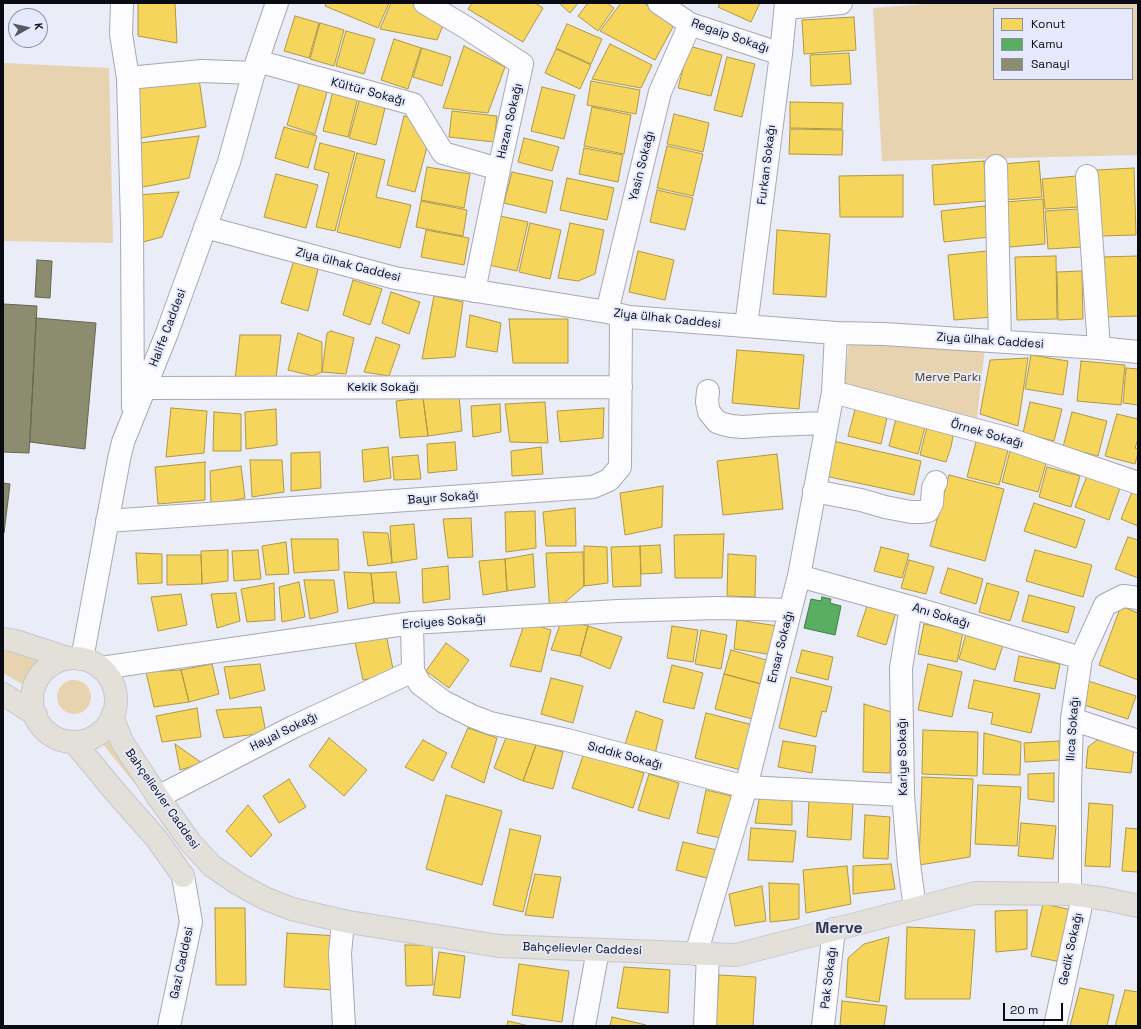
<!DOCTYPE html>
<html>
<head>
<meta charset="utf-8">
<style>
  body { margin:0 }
  #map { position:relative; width:1141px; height:1029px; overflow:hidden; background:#eaecf7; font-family:"Space Grotesk",sans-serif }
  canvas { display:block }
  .frame { position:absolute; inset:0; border:4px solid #0a0b12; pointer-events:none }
  .legend { position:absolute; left:993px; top:8px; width:140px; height:72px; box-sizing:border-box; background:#e4e9fd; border:1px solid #8d909f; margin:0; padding:5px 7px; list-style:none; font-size:12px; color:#0a0b12 }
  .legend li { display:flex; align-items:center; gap:8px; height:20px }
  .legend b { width:20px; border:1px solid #8d909f }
  .north { position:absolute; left:8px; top:8px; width:40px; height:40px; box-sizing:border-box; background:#e4e9fd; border:1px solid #8d909f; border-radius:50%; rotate:82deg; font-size:11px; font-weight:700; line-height:16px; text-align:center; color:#0a0b12 }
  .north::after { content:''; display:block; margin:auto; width:14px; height:18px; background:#585a62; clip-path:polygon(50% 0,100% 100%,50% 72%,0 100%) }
  .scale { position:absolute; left:1003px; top:1003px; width:60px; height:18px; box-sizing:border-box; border:2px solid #0a0b12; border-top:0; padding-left:5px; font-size:12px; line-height:14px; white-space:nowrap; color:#0a0b12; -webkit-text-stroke:3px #e4e9fd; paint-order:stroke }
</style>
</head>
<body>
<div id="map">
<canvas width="1141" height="1029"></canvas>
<div class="frame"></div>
<ul class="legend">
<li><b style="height:11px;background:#f6d55c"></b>Konut</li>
<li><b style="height:11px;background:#5aae61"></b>Kamu</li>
<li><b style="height:11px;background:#8c8c6e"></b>Sanayi</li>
</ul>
<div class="north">K</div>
<div class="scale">20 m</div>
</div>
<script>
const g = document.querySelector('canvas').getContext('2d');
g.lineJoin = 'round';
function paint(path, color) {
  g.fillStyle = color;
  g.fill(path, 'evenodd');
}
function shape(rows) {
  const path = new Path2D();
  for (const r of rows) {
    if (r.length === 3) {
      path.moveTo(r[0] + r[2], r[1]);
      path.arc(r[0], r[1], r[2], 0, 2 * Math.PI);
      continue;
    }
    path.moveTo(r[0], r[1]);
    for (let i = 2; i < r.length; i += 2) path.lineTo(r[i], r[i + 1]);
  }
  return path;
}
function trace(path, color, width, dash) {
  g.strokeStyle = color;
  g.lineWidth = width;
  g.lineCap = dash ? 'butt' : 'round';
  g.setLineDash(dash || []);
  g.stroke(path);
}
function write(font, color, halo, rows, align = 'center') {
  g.font = font + ' "Space Grotesk",sans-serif';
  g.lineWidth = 4;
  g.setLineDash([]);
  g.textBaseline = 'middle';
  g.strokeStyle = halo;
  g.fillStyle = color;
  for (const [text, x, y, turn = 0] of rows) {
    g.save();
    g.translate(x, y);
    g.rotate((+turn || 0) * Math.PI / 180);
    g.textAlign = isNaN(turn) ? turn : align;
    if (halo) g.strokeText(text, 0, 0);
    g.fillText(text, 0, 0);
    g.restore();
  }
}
const green = shape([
  [938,3,1138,3,1138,155,882,161,873,8],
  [994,9,1132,9,1132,79,994,79],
  [3,63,109,68,113,243,3,241],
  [849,342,985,347,977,418,844,383],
  [3,650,44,656,27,687,3,673],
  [74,697,17],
  [108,736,135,784,101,742]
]);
const homes = shape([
  [138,3,175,3,177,43,138,36,138,3],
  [326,3,389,3,378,28,325,6,326,3],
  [391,3,411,3,444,23,437,40,380,29,391,3],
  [472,3,535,3,543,8,523,42,468,9,472,3],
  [559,3,578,3,570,13,559,3],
  [588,3,607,3,614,8,598,31,578,16,588,3],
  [621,3,644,3,674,25,655,60,600,31,621,3],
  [720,3,760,3,751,22,718,7,720,3],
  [295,16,319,23,309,58,284,51,295,16],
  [854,17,856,50,804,54,802,20,854,17],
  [320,23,344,30,334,66,310,59,320,23],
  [567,24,602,39,591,64,556,48,567,24],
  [346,31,375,39,364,74,336,66,346,31],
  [394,39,421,48,408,89,381,80,394,39],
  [610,44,652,65,641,88,592,79,610,44],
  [464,46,505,67,488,113,443,108,464,46],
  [689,46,722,55,711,96,678,88,689,46],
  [422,48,451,57,442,86,413,77,422,48],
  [556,49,591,65,580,89,545,73,556,49],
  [849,53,851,84,811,86,810,55,849,53],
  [727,57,755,64,742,117,714,110,727,57],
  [199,79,206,127,135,139,135,84,199,79],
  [591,81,640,90,636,114,587,105,591,81],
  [299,84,327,92,315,134,287,125,299,84],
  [542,87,575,95,564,139,531,131,542,87],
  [333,91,358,97,348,137,323,131,333,91],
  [360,98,386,104,376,145,349,138,360,98],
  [790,102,843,103,842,129,790,128,790,102],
  [592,107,631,115,624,154,584,146,592,107],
  [452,111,497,116,494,142,449,137,452,111],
  [674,114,709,123,703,152,667,144,674,114],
  [404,116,415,119,428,143,415,192,387,185,404,116],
  [284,127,317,136,308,168,275,158,284,127],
  [790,129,843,130,842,155,789,154,790,129],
  [199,136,189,178,138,188,140,143,199,136],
  [524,138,559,147,552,171,518,162,524,138],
  [320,143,355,152,335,231,316,227,329,173,314,169,320,143],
  [667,146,703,154,693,196,657,188,667,146],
  [584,148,623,155,618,182,579,174,584,148],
  [357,153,385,160,376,197,411,205,400,248,337,232,357,153],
  [984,161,986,201,934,205,932,165,984,161],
  [1039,161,1042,197,1005,200,1003,164,1039,161],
  [427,167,470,174,464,208,421,200,427,167],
  [1134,168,1136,235,1100,236,1097,170,1134,168],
  [512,172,553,181,546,213,504,203,512,172],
  [276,174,318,185,306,228,264,217,276,174],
  [903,175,903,217,840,217,839,176,903,175],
  [1077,176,1079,207,1045,209,1042,179,1077,176],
  [567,178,614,188,607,220,560,210,567,178],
  [657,190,693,198,685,230,650,222,657,190],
  [179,192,162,237,143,242,138,195,179,192],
  [1043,199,1045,244,1009,247,1006,202,1043,199],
  [421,201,467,210,463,236,416,227,421,201],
  [985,206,989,237,944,242,941,211,985,206],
  [1079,209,1082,247,1048,249,1045,211,1079,209],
  [500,216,528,222,517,271,489,265,500,216],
  [530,223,561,230,550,279,519,272,530,223],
  [570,223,604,230,595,274,578,281,558,278,570,223],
  [426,230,469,238,464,265,421,257,426,230],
  [777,230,830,234,826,297,773,294,777,230],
  [638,251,674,260,665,300,629,292,638,251],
  [987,251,992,317,954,320,948,255,987,251],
  [1056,256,1057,319,1017,320,1015,257,1056,256],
  [1138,256,1138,316,1102,317,1100,257,1138,256],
  [294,260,318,269,308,311,281,303,294,260],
  [1082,271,1083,319,1058,320,1057,272,1082,271],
  [353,280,382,289,370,325,343,315,353,280],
  [391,292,420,302,409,334,382,323,391,292],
  [434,296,463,302,455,357,422,359,434,296],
  [470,315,501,323,497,352,466,347,470,315],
  [509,319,568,319,568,363,513,363,509,319],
  [331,331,354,338,346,374,322,372,327,333,331,331],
  [298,333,322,342,322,372,313,376,288,370,298,333],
  [240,335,281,335,276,378,235,380,240,335],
  [376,337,400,345,389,376,364,372,376,337],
  [737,350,804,355,799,409,732,403,737,350],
  [1031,355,1068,361,1063,395,1025,389,1031,355],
  [1028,358,1018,426,980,414,990,360,1028,358],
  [1081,361,1125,365,1121,405,1077,401,1081,361],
  [1126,368,1138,369,1138,405,1123,403,1126,368],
  [459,395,462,431,428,436,423,398,459,395],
  [423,398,428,436,400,438,396,401,423,398],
  [545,402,548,443,510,442,505,404,545,402],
  [1030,402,1062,409,1054,441,1023,433,1030,402],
  [500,404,501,432,473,437,471,406,500,404],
  [856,406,888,413,881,444,848,436,856,406],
  [171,408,207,411,204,453,166,457,171,408],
  [604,408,603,438,560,442,557,411,604,408],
  [276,409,277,445,246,449,245,412,276,409],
  [214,412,241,414,241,451,213,451,214,412],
  [1072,412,1107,421,1098,456,1063,447,1072,412],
  [1117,414,1138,419,1138,439,1135,448,1138,449,1138,453,1135,464,1105,456,1117,414],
  [897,415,926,423,918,454,889,446,897,415],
  [928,423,954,431,951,447,946,462,920,455,928,423],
  [977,438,1009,446,999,485,967,477,977,438],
  [833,441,921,461,914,495,825,476,833,441],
  [455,442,457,470,428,473,427,444,455,442],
  [388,447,391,478,364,482,362,450,388,447],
  [541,447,543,474,512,476,511,451,541,447],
  [1010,451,1047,460,1038,492,1002,482,1010,451],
  [320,452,321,488,291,491,291,453,320,452],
  [777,454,783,509,723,515,717,461,777,454],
  [418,455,421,479,394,480,392,457,418,455],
  [250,460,282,460,284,492,252,497,250,460],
  [205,462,205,500,158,504,155,467,205,462],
  [241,466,245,498,211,505,210,471,241,466],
  [1047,467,1080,476,1071,507,1039,497,1047,467],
  [949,475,1004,489,985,561,930,546,949,475],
  [1087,476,1120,488,1109,520,1075,507,1087,476],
  [663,486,662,527,625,535,620,493,663,486],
  [1132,492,1138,495,1138,526,1121,519,1132,492],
  [1034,503,1085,520,1076,548,1024,531,1034,503],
  [575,508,576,546,546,546,543,512,575,508],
  [535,511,536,548,506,552,505,512,535,511],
  [471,518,473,557,448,558,443,519,471,518],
  [414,524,417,559,392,563,390,526,414,524],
  [363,532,388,533,392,563,368,566,363,532],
  [724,534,722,578,675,578,674,535,724,534],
  [1128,537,1138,540,1138,578,1115,569,1128,537],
  [291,539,338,539,339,570,294,573,291,539],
  [286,542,289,574,266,575,262,546,286,542],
  [660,545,662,573,641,574,640,546,660,545],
  [584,546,607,547,608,583,584,586,584,546],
  [640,546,641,586,613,587,611,547,640,546],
  [881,547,909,554,902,578,874,571,881,547],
  [228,550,228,581,202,584,201,551,228,550],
  [258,550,261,579,234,581,232,551,258,550],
  [1035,550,1092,565,1083,597,1026,581,1035,550],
  [583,552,584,586,550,615,546,553,583,552],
  [136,553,162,554,162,583,138,584,136,553],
  [533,554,535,587,507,591,505,559,533,554],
  [728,554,756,556,755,597,727,596,728,554],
  [167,555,201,555,202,584,167,585,167,555],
  [505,559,507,591,483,595,479,561,505,559],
  [909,560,934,567,926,594,901,588,909,560],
  [448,566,450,599,423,603,422,569,448,566],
  [948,568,983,579,976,604,940,593,948,568],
  [344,572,371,573,374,603,348,609,344,572],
  [396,572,400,603,374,603,371,573,396,572],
  [304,580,334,580,338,612,310,619,304,580],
  [299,582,305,617,282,622,279,587,299,582],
  [274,583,275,620,247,622,241,589,274,583],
  [987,583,1019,592,1010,621,979,612,987,583],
  [236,593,240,621,217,628,211,594,236,593],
  [181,594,187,625,158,631,151,597,181,594],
  [1029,595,1075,607,1068,633,1022,621,1029,595],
  [869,600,897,609,886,645,857,636,869,600],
  [1121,606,1138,613,1138,680,1099,665,1121,606],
  [562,619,588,626,580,656,551,650,562,619],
  [737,620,778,626,774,655,734,649,737,620],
  [525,622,551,630,541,672,510,666,525,622],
  [924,624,963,632,957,662,918,654,924,624],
  [588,626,622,637,610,669,580,656,588,626],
  [672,626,698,630,693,662,667,658,672,626],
  [701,630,727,635,721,669,695,664,701,630],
  [966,634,1003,645,995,670,959,659,966,634],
  [384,637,387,639,394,674,363,680,355,642,384,637],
  [446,643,469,660,449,688,426,671,446,643],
  [731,650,770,661,765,685,724,674,731,650],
  [802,650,833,657,828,680,796,672,802,650],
  [1019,656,1060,664,1055,689,1014,681,1019,656],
  [212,664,219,694,189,702,181,670,212,664],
  [260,664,265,690,230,699,224,667,260,664],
  [928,664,962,672,952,717,918,710,928,664],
  [672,665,703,673,694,709,663,702,672,665],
  [181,670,189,702,154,707,146,672,181,670],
  [724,674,765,685,756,720,715,709,724,674],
  [791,677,832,687,826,712,822,711,816,737,779,728,791,677],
  [551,678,583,686,573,723,541,714,551,678],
  [974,680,1040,694,1031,733,991,724,993,713,968,708,974,680],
  [1088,681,1136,696,1128,719,1081,704,1088,681],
  [864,704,891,712,890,773,863,772,864,704],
  [261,707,266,733,224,738,216,710,261,707],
  [197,708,201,737,162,742,156,716,197,708],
  [636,711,663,720,655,754,625,744,636,711],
  [706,713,757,726,745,771,695,758,706,713],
  [468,728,497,738,484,783,451,767,468,728],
  [923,730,978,732,977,776,922,774,923,730],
  [984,733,1021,742,1020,775,983,774,984,733],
  [507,735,536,745,523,781,494,768,507,735],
  [329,738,367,770,344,796,309,766,329,738],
  [423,740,447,753,433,781,405,767,423,740],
  [1097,740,1134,748,1131,773,1086,768,1088,747,1097,740],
  [783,741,816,746,812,773,778,767,783,741],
  [1059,741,1060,760,1025,762,1024,743,1059,741],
  [175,744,202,763,180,770,175,744],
  [536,745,563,752,553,789,523,781,536,745],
  [584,753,644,773,633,808,572,788,584,753],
  [1054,773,1054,802,1028,799,1028,774,1054,773],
  [649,774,679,783,669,819,638,810,649,774],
  [922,777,973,779,970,857,919,865,922,777],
  [289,779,306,807,279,823,263,796,289,779],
  [978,785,1021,787,1017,846,975,844,978,785],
  [706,790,736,797,726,839,697,833,706,790],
  [760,794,792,797,792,825,755,823,760,794],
  [446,795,502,811,482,885,426,869,446,795],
  [809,800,853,803,851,840,807,837,809,800],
  [1089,803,1113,805,1110,867,1085,866,1089,803],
  [248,805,272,835,251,857,226,831,248,805],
  [865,815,890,817,888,859,863,858,865,815],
  [1021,823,1056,826,1053,859,1018,856,1021,823],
  [751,828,796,831,793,862,748,860,751,828],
  [1126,828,1138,829,1138,872,1122,871,1126,828],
  [510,829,541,836,523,912,493,905,510,829],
  [683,842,721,851,714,880,676,870,683,842],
  [891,864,895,889,853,894,853,866,891,864],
  [847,866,851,904,806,913,803,870,847,866],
  [535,874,561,877,553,918,525,915,535,874],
  [769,883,799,884,799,919,770,922,769,883],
  [762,886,766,921,735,926,729,894,762,886],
  [1043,904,1077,911,1066,963,1031,956,1043,904],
  [215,908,245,908,246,985,216,985,215,908],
  [1027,910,1027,949,996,952,995,911,1027,910],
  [907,927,975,930,970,999,905,999,907,927],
  [287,933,338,936,335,990,284,987,287,933],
  [889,937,879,1002,846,997,848,958,864,944,889,937],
  [405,945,432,945,433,985,406,986,405,945],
  [439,952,465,956,460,998,433,995,439,952],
  [519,964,569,971,562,1022,512,1015,519,964],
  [624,967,670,970,668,1013,617,1008,624,967],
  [719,975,756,977,753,1026,716,1026,719,975],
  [1080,988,1114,995,1107,1026,1070,1026,1080,988],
  [1125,990,1138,992,1138,1026,1115,1026,1125,990],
  [842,1001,887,1006,884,1026,840,1026,842,1001],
  [612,1017,646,1025,646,1026,610,1026,612,1017],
  [508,1021,529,1026,507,1026,508,1021]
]);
const public = shape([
  [822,597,831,599,830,603,841,606,835,635,804,628,811,599,821,601,822,597]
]);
const industry = shape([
  [37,260,52,261,50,298,35,297,37,260],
  [3,304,37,306,29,453,3,452,3,304],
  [36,318,96,323,85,449,30,442,36,318],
  [3,483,10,484,4,533,3,533,3,483]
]);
const minor = shape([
  [122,3,121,34,128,78,132,224,133,407],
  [425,3,467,28,522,64,499,169,474,291],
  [659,3,690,24,781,54],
  [786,8,841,3],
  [257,61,413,104,443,153,499,169],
  [128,78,202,71,254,73],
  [996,166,1000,341],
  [1087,176,1099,348],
  [205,227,395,278,607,312,629,317,836,333,884,334,1099,348,1138,352],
  [607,312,660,92,690,24],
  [746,326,781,54,786,3],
  [145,388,621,387],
  [708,391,707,402,709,412,717,422,723,424,731,426,743,427,772,425,827,423],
  [833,392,1006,438,1138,483],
  [814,491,861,500,885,507,911,512,921,512,928,511,932,503,933,488,936,482],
  [107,521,593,487,609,480,620,467,621,315],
  [799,576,911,607,1081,658],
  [911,607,901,668,903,795,909,864,915,908],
  [412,623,413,671,420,684,444,702,472,716,490,723,567,740,746,787,903,795],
  [82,659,119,459,123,442,167,333,229,162,257,61,277,3],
  [101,668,412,623,618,611,717,608,790,610],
  [1072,719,1138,741],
  [158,797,293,727,413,671],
  [1070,894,1070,787,1072,719,1081,658,1105,605,1123,596,1138,598],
  [343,921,340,954,344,1026],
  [696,954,746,787,799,576,833,392,836,333],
  [169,1026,191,922,183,876],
  [584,1026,598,950],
  [705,1026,708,954],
  [823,1026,834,929],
  [1055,1026,1083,896]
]);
const major = shape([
  [3,639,15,641,68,658],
  [74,700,42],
  [3,694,36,715],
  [112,716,122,742,158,797,190,842,212,866,237,883,264,898,292,909,343,921,499,946,736,955,975,893,1070,894,1106,899,1138,906],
  [74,742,117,794,156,838,183,876]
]);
const streetNames = [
  ["Regaip Sokağı",730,36,19],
  ["Kültür Sokağı",368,92,15],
  ["Hazan Sokağı",510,121,-77],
  ["Furkan Sokağı",767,165,-83],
  ["Yasin Sokağı",642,166,-76],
  ["Ziya ülhak Caddesi",348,265,14],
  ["Ziya ülhak Caddesi",667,319,6],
  ["Halife Caddesi",168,328,-69],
  ["Ziya ülhak Caddesi",990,341,4],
  ["Kekik Sokağı",383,388],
  ["Örnek Sokağı",987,434,16],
  ["Bayır Sokağı",443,498,-4],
  ["Anı Sokağı",941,616,17],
  ["Erciyes Sokağı",444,622,-4],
  ["Ensar Sokağı",781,647,-76],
  ["Ilıca Sokağı",1073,729,-86],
  ["Hayal Sokağı",284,732,-26],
  ["Sıddık Sokağı",625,756,15],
  ["Kariye Sokağı",903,757,-91],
  ["Bahçelievler Caddesi",162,799,55],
  ["Bahçelievler Caddesi",582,949,2],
  ["Gedik Sokağı",1071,949,-78],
  ["Gazi Caddesi",182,963,-78],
  ["Pak Sokağı",829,978,-83]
];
const parkNames = [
  ["Merve Parkı",948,378]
];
const districtNames = [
  ["Merve",839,929]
];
paint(green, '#e7d3b0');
paint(homes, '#f6d55c');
trace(homes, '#af9846', 1);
paint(public, '#5aae61');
trace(public, '#427d49', 1);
paint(industry, '#8c8c6e');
trace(industry, '#656552', 1);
trace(minor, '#a8a9b2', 24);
trace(major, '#c7c7cc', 24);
trace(minor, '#fcfcfe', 22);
trace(major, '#e3e0d9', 22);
write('12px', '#0a0b12', '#e4e9fd', streetNames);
write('12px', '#554018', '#e4e9fd', parkNames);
write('bold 16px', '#333646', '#e4e9fd', districtNames);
</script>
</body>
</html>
